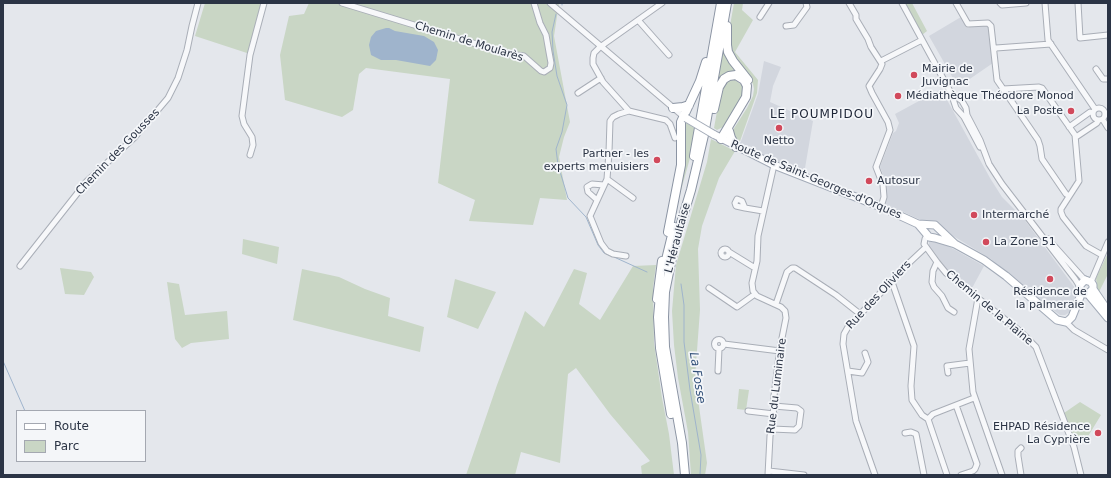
<!DOCTYPE html>
<html>
<head>
<meta charset="utf-8">
<style>
  body { margin:0 }
  #map { position:relative; width:1111px; height:478px; overflow:hidden; background:#e4e7ec; font-family:"DejaVu Sans",sans-serif }
  canvas { display:block }
  .frame { position:absolute; inset:0; border:4px solid #2b3445; pointer-events:none }
  .legend { position:absolute; left:16px; top:410px; width:130px; height:52px; box-sizing:border-box; background:#f4f6f9; border:1px solid #a4a8b1; margin:0; padding:5px 7px; list-style:none; font-size:12px; color:#2b3445 }
  .legend li { display:flex; align-items:center; gap:8px; height:20px }
  .legend b { width:20px; border:1px solid #a4a8b1 }
</style>
</head>
<body>
<div id="map">
<canvas width="1111" height="478"></canvas>
<div class="frame"></div>
<ul class="legend">
<li><b style="height:5px;background:#fff"></b>Route</li>
<li><b style="height:11px;background:#c9d6c5"></b>Parc</li>
</ul>
</div>
<script>
const g = document.querySelector('canvas').getContext('2d');
g.lineJoin = 'round';
function paint(path, color) {
  g.fillStyle = color;
  g.fill(path, 'evenodd');
}
function shape(rows) {
  const path = new Path2D();
  for (const r of rows) {
    if (r.length === 3) {
      path.moveTo(r[0] + r[2], r[1]);
      path.arc(r[0], r[1], r[2], 0, 2 * Math.PI);
      continue;
    }
    path.moveTo(r[0], r[1]);
    for (let i = 2; i < r.length; i += 2) path.lineTo(r[i], r[i + 1]);
  }
  return path;
}
function trace(path, color, width, dash) {
  g.strokeStyle = color;
  g.lineWidth = width;
  g.lineCap = dash ? 'butt' : 'round';
  g.setLineDash(dash || []);
  g.stroke(path);
}
function write(font, color, halo, rows, align = 'center') {
  g.font = font + ' "DejaVu Sans",sans-serif';
  g.lineWidth = 3.5;
  g.setLineDash([]);
  g.textBaseline = 'middle';
  g.strokeStyle = halo;
  g.fillStyle = color;
  for (const [text, x, y, turn = 0] of rows) {
    g.save();
    g.translate(x, y);
    g.rotate((+turn || 0) * Math.PI / 180);
    g.textAlign = isNaN(turn) ? turn : align;
    if (halo) g.strokeText(text, 0, 0);
    g.fillText(text, 0, 0);
    g.restore();
  }
}
const built = shape([
  [961,17,968,28,971,26,988,26,990,28,993,63,958,87,929,36],
  [764,61,781,67,773,86,770,102,813,121,804,174,740,144,758,94],
  [941,89,990,178,1002,197,1024,219,1075,288,1076,295,1074,303,1070,312,1065,315,1060,315,1028,291,991,259,945,231,937,222,923,221,886,204,887,183,880,167,893,133,896,131,899,123,895,114],
  [929,241,941,242,984,266,971,290,950,273,938,260,929,247]
]);
const green = shape([
  [205,3,266,3,253,55,195,36],
  [309,3,559,3,554,36,570,122,564,137,559,157,567,200,540,198,533,225,469,221,475,200,438,183,450,79,366,68,359,74,353,110,342,117,285,100,280,55,289,16,304,14],
  [734,3,743,3,742,10,753,20,735,52,758,80,757,93,739,144,736,141,733,130,747,108,753,96,754,89,753,84,747,75,733,55,730,44,729,31],
  [904,3,912,3,927,31,922,35],
  [723,45,743,78,737,75,716,87],
  [735,80,742,85,743,91,742,96,723,127,717,130,714,128,721,89,727,81],
  [685,122,696,129,690,158,675,212],
  [711,139,735,151,719,178,702,226,698,249,700,310,695,378,707,463,705,475,691,475,688,432,678,378,674,345,672,311,676,265,707,162],
  [243,239,279,247,277,264,242,254],
  [1108,253,1108,274,1099,292,1097,288,1096,278],
  [656,265,653,288,654,343,662,398,669,434,674,475,642,475,641,466,650,461,610,414,576,368,568,374,560,463,521,452,515,475,466,475,497,385,525,311,544,327,574,269,587,273,579,304,600,320,633,266],
  [60,268,91,272,94,277,84,295,65,294],
  [302,269,339,277,365,289,390,298,388,316,424,327,420,352,293,320],
  [455,279,496,292,478,329,447,317],
  [167,282,179,284,185,315,227,311,229,339,191,343,182,348,175,339],
  [739,389,749,390,746,410,737,409],
  [1080,402,1101,415,1084,443,1075,445,1064,413]
]);
const water = shape([
  [386,28,389,28,395,31,424,36,434,42,438,50,436,60,430,66,396,60,381,60,371,55,369,45,371,37,376,31]
]);
const stream = shape([
  [562,3,562,5],
  [556,14,552,32,553,51,557,76,567,105,562,132,556,149,558,165,568,198,586,217,598,245,604,253,609,255],
  [614,257,647,272],
  [681,284,684,305,684,342,690,390,701,455,700,475],
  [3,361,25,411]
]);
const minor = shape([
  [342,3,509,54,524,56,541,71,544,72,550,68,551,63,549,52,546,35,540,23,534,3],
  [550,3,683,116],
  [849,3,856,15,856,19,868,39,871,47,882,64,880,69,869,86,872,93,888,122,890,130,876,167,883,185,884,197,881,207],
  [902,3,951,93,956,108,964,117,980,147],
  [956,3,968,24,988,23,991,26,997,80,1038,140,1040,146,1042,159,1066,194,1069,196],
  [1000,3,1002,5,1026,3],
  [1045,3,1048,40,1095,109],
  [1078,3,1080,38,1108,35],
  [760,17,769,3],
  [638,20,669,55],
  [786,26,794,25,807,7,806,3],
  [994,50,996,48,1051,44],
  [881,61,922,40],
  [1096,69,1103,79,1108,79],
  [1003,89,1039,87,1042,88,1075,135,1079,181,1061,209,1061,212,1063,217,1086,246,1102,255],
  [578,93,601,78],
  [951,93,962,101,966,108,967,115,980,140,989,164,1002,184,1075,279,1080,287],
  [1099,114,6],
  [629,111,603,82,593,64,593,58,594,53,600,47,662,3],
  [1103,120,1108,128],
  [1069,127,1090,112,1093,113],
  [1076,137,1097,123,1098,121],
  [250,155,253,145,252,137,244,124,242,116,250,55,264,3],
  [607,179,633,198],
  [597,200,588,192,587,187,592,184,604,185],
  [745,208,736,206,735,203,737,199,742,201,745,208,763,211],
  [927,236,925,239,924,244,937,262,946,273,1021,332,1036,347,1074,447,1081,475],
  [1048,239,1083,278,1087,280],
  [725,253,4],
  [729,252,755,268],
  [626,256,613,254,607,251,601,243,590,216,607,179,609,152,610,121,613,117,619,114,629,111,666,120,670,124,675,138],
  [937,262,933,271,932,282,934,287,942,296,948,308,954,312],
  [20,266,87,181,134,138,168,98,178,78,187,50,192,26,198,3],
  [892,282,914,346,911,386,912,400,922,415,928,419],
  [1091,282,1108,242],
  [709,288,737,307,755,294],
  [978,298,969,349,973,392,1002,475],
  [776,304,787,272,792,268,795,268,836,295,860,314],
  [1066,322,1074,330,1108,350],
  [719,344,4.5],
  [724,344,780,351],
  [718,371,719,349],
  [848,371,862,373,868,362,865,353],
  [948,373,947,366,970,363],
  [956,405,977,464,975,469,973,471,961,475],
  [748,411,774,414],
  [772,429,795,430,799,426,801,411,797,408,774,406],
  [905,433,911,432,916,434,924,475],
  [1021,448,1018,451,1018,456,1021,475],
  [769,471,804,475],
  [768,475,770,436,773,423,774,396,780,348,786,318,785,311,781,307,757,296,753,291,752,283,757,261,758,236,774,165],
  [875,475,856,421,843,344,844,334,848,327,910,262,926,247],
  [947,475,928,419,933,414,974,398]
]);
const major = shape([
  [713,134,774,165,881,207,918,224,935,225,955,244],
  [918,224,929,237,935,238,955,244,984,260,1006,276,1057,320,1066,322,1069,320,1072,317,1082,292],
  [1093,289,1089,293,1085,294,1080,290,1080,285,1085,280,1091,282,1093,285,1093,289,1108,311],
  [1088,294,1108,318]
]);
const highway = shape([
  [727,26,727,45,728,52,733,61,748,80],
  [673,108,683,107,689,105],
  [714,109,719,87,724,79,729,76,736,75,744,80,747,86,746,97,721,139],
  [729,131,731,138,736,147],
  [694,156,721,3],
  [668,232,681,165,681,122,700,81,706,62],
  [664,268,674,227],
  [660,295,658,317,660,348,671,414],
  [657,299,662,261],
  [685,475,682,443,665,347,664,317,665,292,675,243,691,190,704,135,727,3]
]);
const majorBridge = shape([
  [686,118,713,134]
]);
const markers = [
  [914,75,4,"#d1495b"],
  [898,96,4,"#d1495b"],
  [1071,111,4,"#d1495b"],
  [779,128,4,"#d1495b"],
  [657,160,4,"#d1495b"],
  [869,181,4,"#d1495b"],
  [974,215,4,"#d1495b"],
  [986,242,4,"#d1495b"],
  [1050,279,4,"#d1495b"],
  [1098,433,4,"#d1495b"]
];
const streetNames = [
  ["Chemin de Moularès",469,42,17],
  ["Chemin des Gousses",118,152,-46],
  ["Route de Saint-Georges-d'Orques",816,180,23],
  ["L'Héraultaise",678,238,-75],
  ["Rue des Oliviers",879,295,-47],
  ["Chemin de la Plaine",989,308,40],
  ["Rue du Luminaire",777,386,-83]
];
const poiNames = [
  ["Mairie de",922,69],
  ["Juvignac",922,82],
  ["Médiathèque Théodore Monod",906,96],
  ["La Poste",1063,111,"right"],
  ["Netto",779,141,"center"],
  ["Partner - les",649,154,"right"],
  ["experts menuisiers",649,167,"right"],
  ["Autosur",877,181],
  ["Intermarché",982,215],
  ["La Zone 51",994,242],
  ["Résidence de",1050,292,"center"],
  ["la palmeraie",1050,305,"center"],
  ["EHPAD Résidence",1090,427,"right"],
  ["La Cyprière",1090,440,"right"]
];
const neighbourhoodNames = [
  ["LE POUMPIDOU",822,115]
];
const waterNames = [
  ["La Fosse",697,378,81]
];
paint(built, '#d2d6de');
paint(green, '#c9d6c5');
paint(water, '#9fb4cc');
trace(stream, '#9fb4cc', 1);
trace(minor, '#a9aeb7', 7);
trace(major, '#a3abb8', 9);
trace(highway, '#8b94a3', 10);
trace(minor, '#f7f8fa', 5);
trace(major, '#fff', 7);
trace(highway, '#fff', 8);
trace(majorBridge, '#a3abb8', 9, []);
trace(majorBridge, '#fff', 7);
for (const [x, y, r, color] of markers) {
  const dot = new Path2D();
  dot.arc(x, y, r, 0, 2 * Math.PI);
  g.fillStyle = color;
  g.fill(dot);
  trace(dot, '#f4f6f9', 1.5);
}
write('11px', '#2b3445', '#f4f6f9', streetNames);
write('11px', '#2b3445', '#f4f6f9', poiNames, 'left');
g.letterSpacing = '1px';
write('12px', '#1d2536', '#f4f6f9', neighbourhoodNames);
g.letterSpacing = '0px';
write('italic 12px', '#34527a', '#f4f6f9', waterNames);
</script>
</body>
</html>
